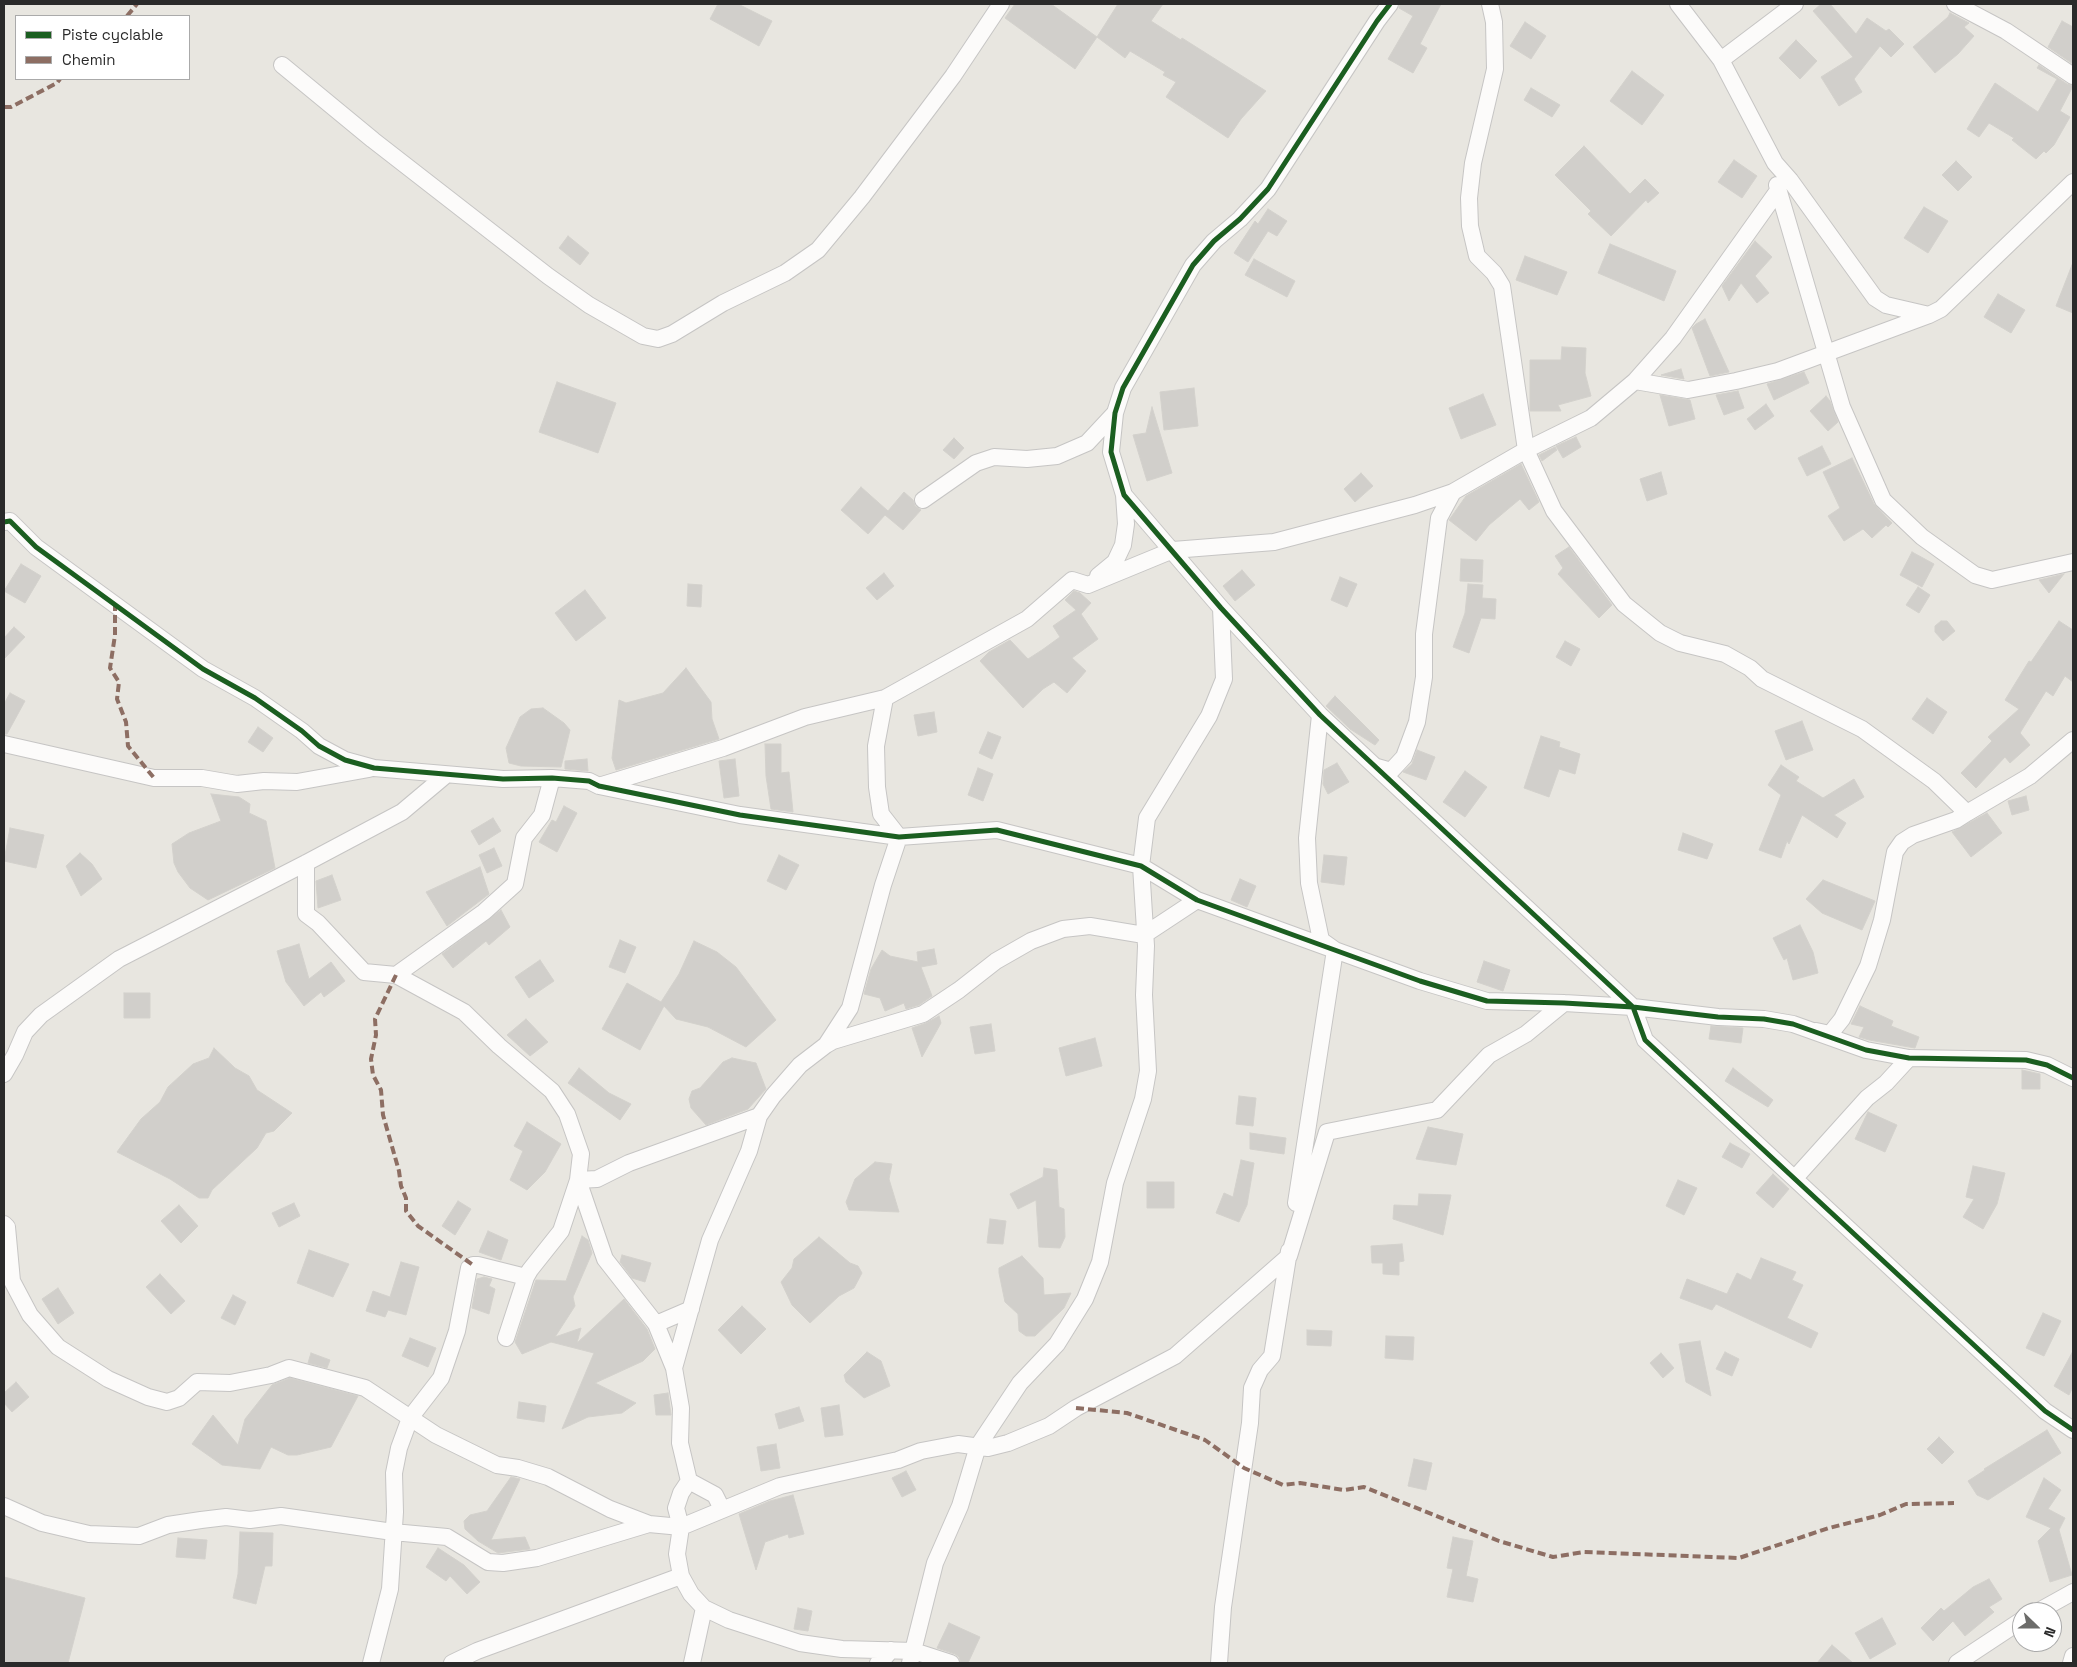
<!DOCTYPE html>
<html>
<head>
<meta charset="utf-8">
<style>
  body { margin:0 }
  #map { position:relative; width:2077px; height:1667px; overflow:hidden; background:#e8e6e0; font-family:"Space Grotesk",sans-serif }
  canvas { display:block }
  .frame { position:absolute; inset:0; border:5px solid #2a2a2a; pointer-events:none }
  .legend { position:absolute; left:15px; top:15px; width:175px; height:65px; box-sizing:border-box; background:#fff; border:1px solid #aaa; margin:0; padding:6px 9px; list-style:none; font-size:15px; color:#2a2a2a }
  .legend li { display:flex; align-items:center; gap:10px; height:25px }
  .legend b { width:25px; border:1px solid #aaa }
  .north { position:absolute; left:2012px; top:1602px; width:50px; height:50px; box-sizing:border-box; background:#fff; border:1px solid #aaa; border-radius:50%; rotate:112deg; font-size:14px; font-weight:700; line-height:20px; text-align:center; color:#2a2a2a }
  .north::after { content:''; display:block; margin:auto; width:18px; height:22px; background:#6c6c6a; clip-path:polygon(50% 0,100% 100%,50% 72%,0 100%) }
</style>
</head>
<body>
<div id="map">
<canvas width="2077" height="1667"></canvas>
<div class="frame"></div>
<ul class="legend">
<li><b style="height:6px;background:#1b5e20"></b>Piste cyclable</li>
<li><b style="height:6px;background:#8d6e63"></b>Chemin</li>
</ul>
<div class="north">N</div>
</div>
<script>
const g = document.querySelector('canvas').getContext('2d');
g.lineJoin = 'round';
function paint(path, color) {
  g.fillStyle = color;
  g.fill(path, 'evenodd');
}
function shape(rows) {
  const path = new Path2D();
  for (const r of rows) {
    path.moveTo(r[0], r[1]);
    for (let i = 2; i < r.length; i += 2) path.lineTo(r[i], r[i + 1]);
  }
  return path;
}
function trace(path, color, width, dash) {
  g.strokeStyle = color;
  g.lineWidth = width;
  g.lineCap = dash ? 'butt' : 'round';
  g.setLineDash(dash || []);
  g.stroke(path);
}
const building = shape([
  [718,4,738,4,772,21,759,46,710,19,718,4],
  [1015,4,1051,4,1097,37,1075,69,1005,18,1015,4],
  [1118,4,1163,4,1151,21,1181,40,1182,38,1266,91,1241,119,1228,138,1166,97,1176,82,1163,75,1165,72,1130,51,1125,58,1097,37,1118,4],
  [1400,4,1441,4,1420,44,1427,48,1413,73,1388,59,1413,16,1399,8,1400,4],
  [1821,4,1830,4,1856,34,1867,18,1886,31,1889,29,1904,44,1891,57,1880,46,1854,79,1862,92,1839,106,1821,77,1853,57,1813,11,1821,4],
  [1950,13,1969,23,1964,27,1974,36,1958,54,1935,73,1913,47,1948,17,1950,13],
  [2062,21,2073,27,2073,64,2048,47,2062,21],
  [1525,22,1546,36,1531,59,1510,46,1525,22],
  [1796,40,1817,61,1800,79,1779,58,1796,40],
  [2039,65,2067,84,2073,86,2060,111,2070,117,2054,145,2046,153,2044,151,2036,159,2012,140,2014,138,1989,123,1979,137,1967,129,1995,83,2038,112,2057,79,2037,68,2039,65],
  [1632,71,1664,95,1642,125,1610,101,1632,71],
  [1531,88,1560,105,1552,117,1524,100,1531,88],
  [1584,146,1630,194,1645,179,1659,193,1648,203,1646,200,1611,236,1588,214,1591,211,1555,175,1584,146],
  [1734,160,1757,176,1742,198,1718,182,1734,160],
  [1956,161,1972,177,1958,191,1942,175,1956,161],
  [1924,207,1948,221,1928,253,1904,238,1924,207],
  [1268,209,1287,221,1277,236,1268,231,1248,262,1234,253,1255,221,1258,224,1268,209],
  [568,236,589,253,580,265,559,248,568,236],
  [1755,241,1772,257,1755,276,1769,293,1757,303,1741,283,1729,301,1722,286,1755,241],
  [1610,244,1676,271,1664,301,1598,273,1610,244],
  [1525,256,1567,272,1557,295,1516,280,1525,256],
  [1254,259,1295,281,1287,297,1245,275,1254,259],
  [2072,265,2073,265,2073,313,2056,306,2072,265],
  [1998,294,2025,310,2011,333,1984,317,1998,294],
  [1705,319,1729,372,1710,376,1692,328,1696,324,1705,319],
  [1562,347,1586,348,1585,373,1591,396,1558,405,1561,411,1530,411,1530,360,1561,360,1562,347],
  [1681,369,1684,379,1661,375,1681,369],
  [1804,372,1809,383,1774,400,1767,384,1804,372],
  [557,382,616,403,598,453,539,432,557,382],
  [1194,388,1198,426,1164,430,1160,392,1194,388],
  [1738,391,1744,408,1724,415,1716,395,1738,391],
  [1483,394,1496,425,1461,439,1449,408,1483,394],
  [1660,395,1690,400,1695,419,1669,426,1660,395],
  [1826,396,1830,401,1838,422,1828,431,1810,411,1826,396],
  [1766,404,1774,416,1755,430,1747,419,1766,404],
  [1152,407,1172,473,1147,481,1133,435,1146,433,1152,407],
  [1576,437,1581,447,1563,458,1556,446,1576,437],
  [954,438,964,448,954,459,943,450,954,438],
  [1822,446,1831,464,1807,476,1798,458,1822,446],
  [1555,447,1557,450,1542,461,1539,455,1555,447],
  [1852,458,1874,504,1892,523,1888,527,1886,525,1872,538,1863,529,1844,541,1828,516,1840,508,1823,472,1852,458],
  [1521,464,1539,502,1529,510,1520,499,1489,525,1476,541,1449,520,1466,496,1521,464],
  [1661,472,1667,494,1647,501,1640,479,1661,472],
  [1361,473,1373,486,1355,502,1344,489,1361,473],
  [861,487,888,511,904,492,913,500,915,506,921,510,903,530,885,515,868,534,841,510,861,487],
  [1569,547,1612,605,1599,618,1558,574,1563,568,1555,556,1569,547],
  [1912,552,1934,564,1922,587,1900,575,1912,552],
  [1461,559,1483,560,1482,582,1460,581,1461,559],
  [21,564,41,576,25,603,4,591,21,564],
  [1242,570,1255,585,1235,601,1223,586,1242,570],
  [884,573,894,586,877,600,866,588,884,573],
  [2064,574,2049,593,2039,580,2064,574],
  [1340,577,1357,584,1347,607,1331,600,1340,577],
  [688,584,702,585,701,607,687,606,688,584],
  [1468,584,1483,585,1482,598,1496,599,1495,619,1481,618,1469,653,1453,647,1465,613,1468,584],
  [1918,587,1930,595,1919,613,1906,605,1918,587],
  [585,590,606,618,576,641,555,613,585,590],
  [1074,591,1080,593,1091,603,1081,614,1098,639,1072,658,1086,671,1067,693,1054,682,1043,689,1023,708,980,661,989,652,1010,640,1028,659,1042,650,1060,637,1053,626,1076,610,1065,600,1074,591],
  [1941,621,1947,621,1955,631,1943,641,1935,632,1935,626,1941,621],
  [2059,621,2073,630,2073,682,2065,676,2053,696,2046,691,2020,733,2030,745,2010,763,2005,757,1976,788,1961,773,1992,741,1988,737,2019,709,2005,700,2029,661,2031,662,2059,621],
  [14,627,25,637,4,659,4,638,14,627],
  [1565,641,1580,649,1571,666,1556,657,1565,641],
  [686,668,711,702,712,719,719,739,616,770,612,758,619,700,626,703,663,693,686,668],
  [10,693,25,701,7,734,4,734,4,704,10,693],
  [1335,696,1379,740,1375,745,1350,729,1326,706,1335,696],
  [1927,698,1947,712,1933,734,1912,719,1927,698],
  [543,708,564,723,570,730,561,767,521,766,509,763,506,748,520,717,531,709,543,708],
  [934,712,937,732,918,736,914,715,934,712],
  [1802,721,1813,750,1786,760,1775,731,1802,721],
  [258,727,273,738,263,752,248,742,258,727],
  [988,732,1001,737,992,759,979,753,988,732],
  [1541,736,1560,742,1559,747,1580,754,1575,774,1559,769,1549,797,1524,788,1541,736],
  [765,744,781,744,781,773,789,772,793,812,771,809,766,776,765,744],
  [1417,750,1435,757,1426,780,1403,772,1412,764,1417,750],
  [587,759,588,771,565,769,565,761,587,759],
  [735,759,739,796,724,798,719,761,735,759],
  [1337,763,1349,782,1328,794,1323,784,1324,770,1337,763],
  [1781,765,1799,777,1796,781,1823,798,1854,779,1864,797,1834,815,1846,823,1837,838,1802,815,1789,844,1787,841,1781,858,1759,850,1781,795,1768,785,1781,765],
  [978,768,993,774,983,801,968,795,978,768],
  [1465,771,1487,787,1465,817,1443,802,1465,771],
  [211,794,239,797,250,804,249,813,266,821,275,868,208,900,190,888,178,872,174,863,172,844,189,833,221,821,211,794],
  [2026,796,2029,810,2012,815,2008,801,2026,796],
  [564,806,577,813,557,852,539,842,552,820,556,822,564,806],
  [1987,813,2002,833,1971,857,1952,832,1987,813],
  [493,818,501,831,479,845,471,831,493,818],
  [10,828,44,835,36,868,4,861,10,828],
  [1683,833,1713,844,1707,859,1678,850,1683,833],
  [494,848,502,866,487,873,479,855,494,848],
  [80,853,92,864,102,879,81,896,66,866,80,853],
  [779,855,799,865,786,890,767,881,779,855],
  [1324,855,1347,857,1344,885,1321,882,1324,855],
  [480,867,489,894,447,926,426,892,480,867],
  [332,875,341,900,318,908,316,881,332,875],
  [1240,879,1256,886,1247,907,1231,900,1240,879],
  [1823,880,1875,901,1862,930,1822,913,1806,899,1823,880],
  [501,910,510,927,489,945,486,941,453,968,442,954,501,910],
  [1800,925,1813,952,1818,973,1793,980,1787,958,1784,960,1773,938,1800,925],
  [620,940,636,947,625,973,609,967,620,940],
  [694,941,717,952,736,967,776,1020,746,1047,708,1027,676,1019,664,1006,640,1050,602,1029,627,983,661,1002,679,974,694,941],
  [299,944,309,979,331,962,345,981,324,997,321,992,304,1006,286,982,277,951,299,944],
  [934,949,937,964,921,967,932,996,919,1005,906,1009,904,1003,885,1011,880,998,864,994,871,969,882,950,890,956,918,962,917,952,934,949],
  [540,960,554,981,529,998,515,977,540,960],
  [1484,961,1510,970,1503,991,1477,982,1484,961],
  [124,993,150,993,150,1018,124,1018,124,993],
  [1860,1006,1893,1021,1891,1026,1919,1037,1915,1048,1869,1040,1859,1037,1864,1027,1851,1024,1860,1006],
  [939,1016,941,1023,922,1057,912,1028,926,1023,939,1016],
  [526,1019,548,1042,530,1056,507,1035,526,1019],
  [991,1024,995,1051,975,1054,970,1027,991,1024],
  [1711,1026,1743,1028,1741,1043,1709,1039,1711,1026],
  [1095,1038,1102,1066,1066,1076,1059,1048,1095,1038],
  [214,1048,235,1068,249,1076,257,1090,292,1113,274,1131,266,1133,257,1148,212,1190,208,1198,199,1198,170,1179,117,1152,141,1119,160,1102,168,1087,193,1064,209,1058,214,1048],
  [732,1058,756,1063,766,1089,748,1109,706,1125,691,1108,689,1099,692,1091,700,1088,723,1062,732,1058],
  [579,1068,609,1093,631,1104,620,1120,568,1083,579,1068],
  [1733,1068,1773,1100,1768,1107,1725,1081,1733,1068],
  [2022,1070,2040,1074,2040,1089,2022,1089,2022,1070],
  [1239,1096,1256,1098,1253,1126,1236,1124,1239,1096],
  [1868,1112,1897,1125,1885,1152,1855,1139,1868,1112],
  [527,1122,561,1144,545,1172,527,1190,510,1180,523,1151,514,1146,527,1122],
  [1428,1127,1463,1134,1456,1165,1416,1159,1428,1127],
  [1250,1133,1286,1138,1284,1154,1250,1149,1250,1133],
  [1730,1143,1750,1154,1742,1168,1722,1157,1730,1143],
  [1241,1160,1254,1163,1247,1205,1239,1222,1216,1213,1224,1193,1233,1197,1241,1160],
  [875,1162,892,1164,889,1179,899,1212,849,1210,846,1202,855,1179,875,1162],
  [1973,1166,2005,1173,1997,1204,1983,1229,1963,1217,1974,1199,1966,1197,1973,1166],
  [1044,1168,1057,1170,1059,1207,1064,1209,1065,1237,1060,1248,1039,1247,1036,1200,1018,1209,1010,1194,1043,1177,1044,1168],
  [1773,1174,1789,1189,1773,1208,1756,1193,1773,1174],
  [1678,1180,1697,1188,1684,1215,1666,1206,1678,1180],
  [1147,1182,1174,1182,1174,1208,1147,1208,1147,1182],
  [1419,1194,1451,1195,1443,1235,1393,1219,1394,1205,1418,1206,1419,1194],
  [458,1201,471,1209,455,1235,442,1226,458,1201],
  [294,1203,300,1216,279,1227,272,1213,294,1203],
  [179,1205,198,1226,181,1243,161,1221,179,1205],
  [990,1219,1006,1221,1003,1244,987,1243,990,1219],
  [488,1231,508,1240,501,1260,479,1252,488,1231],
  [582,1236,588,1240,592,1253,573,1297,575,1306,555,1337,581,1328,577,1343,624,1299,647,1329,655,1349,643,1361,595,1383,636,1403,622,1413,588,1417,562,1429,594,1353,551,1342,522,1354,515,1342,536,1280,566,1281,582,1236],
  [819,1237,850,1263,858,1266,862,1273,854,1288,839,1296,810,1323,792,1305,781,1282,792,1268,794,1259,819,1237],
  [1402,1244,1404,1261,1399,1262,1399,1275,1383,1274,1383,1263,1372,1263,1371,1246,1402,1244],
  [309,1250,349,1264,333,1297,297,1283,309,1250],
  [622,1255,651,1263,645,1282,632,1278,620,1262,622,1255],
  [1022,1256,1043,1278,1044,1295,1071,1293,1064,1308,1035,1336,1026,1336,1019,1331,1018,1314,1005,1302,999,1273,999,1268,1022,1256],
  [1761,1258,1796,1272,1792,1280,1803,1285,1787,1318,1818,1333,1811,1348,1716,1304,1712,1310,1680,1298,1687,1279,1727,1294,1737,1273,1751,1280,1761,1258],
  [401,1262,419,1267,406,1315,388,1310,385,1317,366,1311,373,1291,390,1297,401,1262],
  [160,1274,185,1301,171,1314,146,1287,160,1274],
  [484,1277,492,1279,489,1286,495,1289,489,1314,472,1308,477,1279,484,1277],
  [58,1288,74,1313,58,1324,42,1299,58,1288],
  [233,1295,246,1302,235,1325,221,1318,233,1295],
  [742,1306,766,1329,741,1354,718,1330,742,1306],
  [2043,1313,2061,1321,2044,1356,2026,1348,2043,1313],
  [1307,1330,1332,1331,1331,1346,1307,1345,1307,1330],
  [1386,1336,1414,1337,1413,1360,1385,1358,1386,1336],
  [410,1338,436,1348,428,1367,402,1356,410,1338],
  [1700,1341,1711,1396,1686,1382,1679,1344,1700,1341],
  [2073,1351,2073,1387,2069,1395,2054,1386,2073,1351],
  [867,1352,881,1361,890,1386,864,1398,846,1382,844,1375,867,1352],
  [1725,1352,1739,1359,1732,1376,1716,1369,1725,1352],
  [311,1353,330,1360,327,1368,308,1363,311,1353],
  [1661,1353,1674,1368,1663,1378,1650,1363,1661,1353],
  [290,1378,358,1396,331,1447,297,1455,288,1455,271,1447,260,1469,222,1465,192,1444,213,1415,238,1445,245,1419,272,1385,290,1378],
  [16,1382,29,1397,12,1412,4,1403,4,1393,16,1382],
  [668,1393,671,1415,656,1415,654,1395,668,1393],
  [519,1402,546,1406,544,1422,517,1418,519,1402],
  [839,1405,843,1435,825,1437,821,1408,839,1405],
  [799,1407,804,1421,779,1429,775,1414,799,1407],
  [2047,1430,2061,1453,1988,1500,1977,1495,1968,1481,1985,1470,1984,1469,2047,1430],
  [1939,1437,1954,1452,1942,1464,1927,1449,1939,1437],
  [776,1444,780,1468,761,1471,757,1447,776,1444],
  [1414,1459,1432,1463,1426,1490,1408,1486,1414,1459],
  [906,1471,916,1490,902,1497,892,1478,906,1471],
  [511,1477,520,1479,491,1540,525,1537,530,1549,498,1553,478,1541,465,1529,464,1521,470,1515,487,1511,511,1477],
  [2044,1478,2061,1490,2048,1509,2065,1518,2059,1530,2072,1575,2050,1582,2038,1541,2051,1528,2026,1517,2044,1478],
  [793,1495,804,1534,789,1538,788,1534,765,1542,756,1570,739,1514,770,1501,793,1495],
  [240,1532,273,1533,272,1566,265,1566,256,1604,233,1598,238,1574,240,1532],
  [1453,1537,1473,1541,1466,1576,1478,1579,1473,1602,1447,1597,1453,1569,1447,1568,1453,1537],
  [178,1538,207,1540,205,1559,176,1557,178,1538],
  [438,1548,464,1565,480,1582,467,1594,450,1576,446,1581,426,1567,438,1548],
  [4,1577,85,1598,68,1663,4,1663,4,1577],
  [1989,1579,2002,1599,1989,1607,1994,1612,1965,1636,1953,1621,1933,1641,1921,1628,1941,1608,1944,1611,1973,1587,1989,1579],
  [798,1608,812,1611,808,1631,794,1629,798,1608],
  [1882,1618,1896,1644,1870,1659,1855,1633,1882,1618],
  [949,1623,980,1637,968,1663,961,1663,959,1657,955,1654,937,1648,949,1623],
  [1832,1645,1853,1663,1817,1663,1832,1645]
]);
const street = shape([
  [1390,4,1377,21,1268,189,1240,219,1214,241,1193,265,1123,388,1115,413,1111,452,1124,495,1221,608,1320,715,1633,1007,1645,1040,2045,1411,2073,1430],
  [1490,4,1494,22,1495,69,1473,163,1469,198,1470,226,1477,256,1494,273,1502,286,1526,450,1554,511,1624,604,1660,633,1680,643,1725,654,1750,668,1762,679,1862,729,1934,781,1967,813],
  [1678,4,1721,60,1775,163,1790,180,1875,298,1886,305,1929,315,1941,309,2073,182],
  [1955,4,2006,31,2073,76],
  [1721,60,1795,4],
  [282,65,373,140,548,276,589,305,643,336,658,339,672,334,723,303,785,273,818,250,862,197,953,76,1001,4],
  [1777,185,1842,407,1883,500,1922,537,1975,575,1992,580,2073,562],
  [1635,381,1688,390,1736,381,1778,371,1929,315],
  [923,500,976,463,994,457,1027,459,1057,456,1087,443,1115,413],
  [4,522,10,521,36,547,203,669,255,698,302,731,319,746,345,760,374,768,503,779,552,778,589,781,599,786,740,815,899,837,997,830,1141,866,1197,900,1420,981,1487,1001,1564,1003,1633,1007,1718,1017,1764,1019,1793,1024,1866,1050,1909,1058,2026,1060,2047,1065,2073,1078],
  [1098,576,1115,562,1123,545,1126,524,1124,495],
  [4,744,154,778,202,778,237,784,264,781,297,782,369,769],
  [1377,767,1391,771,1404,757,1417,722,1424,677,1424,634,1439,518,1453,492],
  [602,785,723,748,805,717,885,698,1027,619,1072,580,1088,585,1173,550,1274,542,1415,505,1453,492,1526,450,1591,418,1635,381,1673,338,1777,192],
  [306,863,306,914,318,923,364,972,396,975,464,1012,499,1046,552,1091,567,1114,581,1154,578,1180,605,1259,656,1324,674,1368,681,1408,680,1443,689,1481,681,1493,676,1508,681,1527,677,1554,681,1576,691,1594,704,1608,729,1620,800,1643,842,1649,914,1651,951,1663],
  [396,975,484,912,515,884,524,838,542,815,552,778],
  [1816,1031,1830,1034,1842,1019,1868,966,1882,920,1895,852,1902,842,1913,835,1956,820,1967,813,2030,776,2073,740],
  [826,1045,833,1041,923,1014,959,990,996,961,1031,941,1063,929,1090,926,1144,935,1197,900],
  [4,1074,15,1055,25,1032,41,1015,119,959,306,863,402,812,446,775],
  [1795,1178,1867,1098,1886,1083,1909,1058],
  [1296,1203,1335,950,1321,940,1309,883,1307,838,1320,715],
  [4,1224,7,1227,12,1281,30,1315,58,1347,108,1379,148,1397,167,1402,179,1398,197,1382,230,1383,271,1375,289,1368,365,1388,436,1435,497,1465,518,1468,548,1477,610,1509,649,1524],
  [656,1324,691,1309],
  [506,1338,526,1277,530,1270,561,1231,578,1180,597,1179,629,1163,759,1116,773,1096,800,1065,826,1045,850,1008,883,885,899,837,881,814,877,787,876,746,885,698],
  [674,1368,710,1240,749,1151,759,1116],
  [689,1481,715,1495,722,1509],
  [4,1506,42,1523,89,1534,139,1536,168,1525,201,1520,226,1517,250,1520,281,1516,393,1532,447,1537,488,1562,503,1563,537,1558,649,1524,681,1527,780,1486,898,1460,921,1451,958,1444,988,1448,1008,1443,1049,1426,1076,1408,1175,1356,1289,1256,1327,1132,1437,1110,1489,1055,1526,1034,1564,1003],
  [2037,1612,2073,1592],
  [371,1663,390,1589,395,1512,394,1473,399,1448,410,1418,441,1378,457,1331,469,1268,473,1265,478,1265,526,1277],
  [452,1663,477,1651,681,1576],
  [692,1663,704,1608],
  [878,1663,881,1662,891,1650],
  [910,1663,935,1563,960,1506,978,1446,1020,1383,1057,1344,1085,1299,1100,1262,1115,1183,1143,1099,1148,1071,1144,995,1146,946,1141,866,1147,818,1209,716,1224,679,1221,608],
  [1219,1663,1223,1607,1250,1423,1252,1388,1260,1370,1272,1356,1289,1251],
  [1957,1663,2022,1620],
  [2071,1663,2073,1656]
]);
const quiet = shape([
  [127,16,137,4],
  [4,107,11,107,57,83,60,79],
  [115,603,115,635,110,668,119,682,117,699,126,722,128,746,154,778],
  [396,975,375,1019,376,1035,371,1059,373,1075,381,1090,383,1115,399,1171,401,1186,406,1198,406,1211,418,1226,473,1265],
  [1076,1408,1127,1413,1205,1440,1244,1468,1283,1485,1300,1483,1344,1490,1364,1487,1499,1541,1553,1557,1584,1552,1739,1558,1829,1528,1880,1515,1906,1504,1954,1503]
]);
const cycleway = shape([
  [1390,4,1377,21,1268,189,1240,219,1214,241,1193,265,1123,388,1115,413,1111,452,1124,495,1221,608,1320,715,1633,1007,1645,1040,2045,1411,2073,1430],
  [4,522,10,521,36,547,203,669,255,698,302,731,319,746,345,760,374,768,503,779,552,778,589,781,599,786,740,815,899,837,997,830,1141,866,1197,900,1420,981,1487,1001,1564,1003,1633,1007,1718,1017,1764,1019,1793,1024,1866,1050,1909,1058,2026,1060,2047,1065,2073,1078]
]);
paint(building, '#d1cfcb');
trace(building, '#d3d1cc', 1);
trace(street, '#c6c5c4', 18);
trace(street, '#fcfbfa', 16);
trace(quiet, '#8d6e63', 4, [8, 4]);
trace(cycleway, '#1b5e20', 5);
</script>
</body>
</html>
